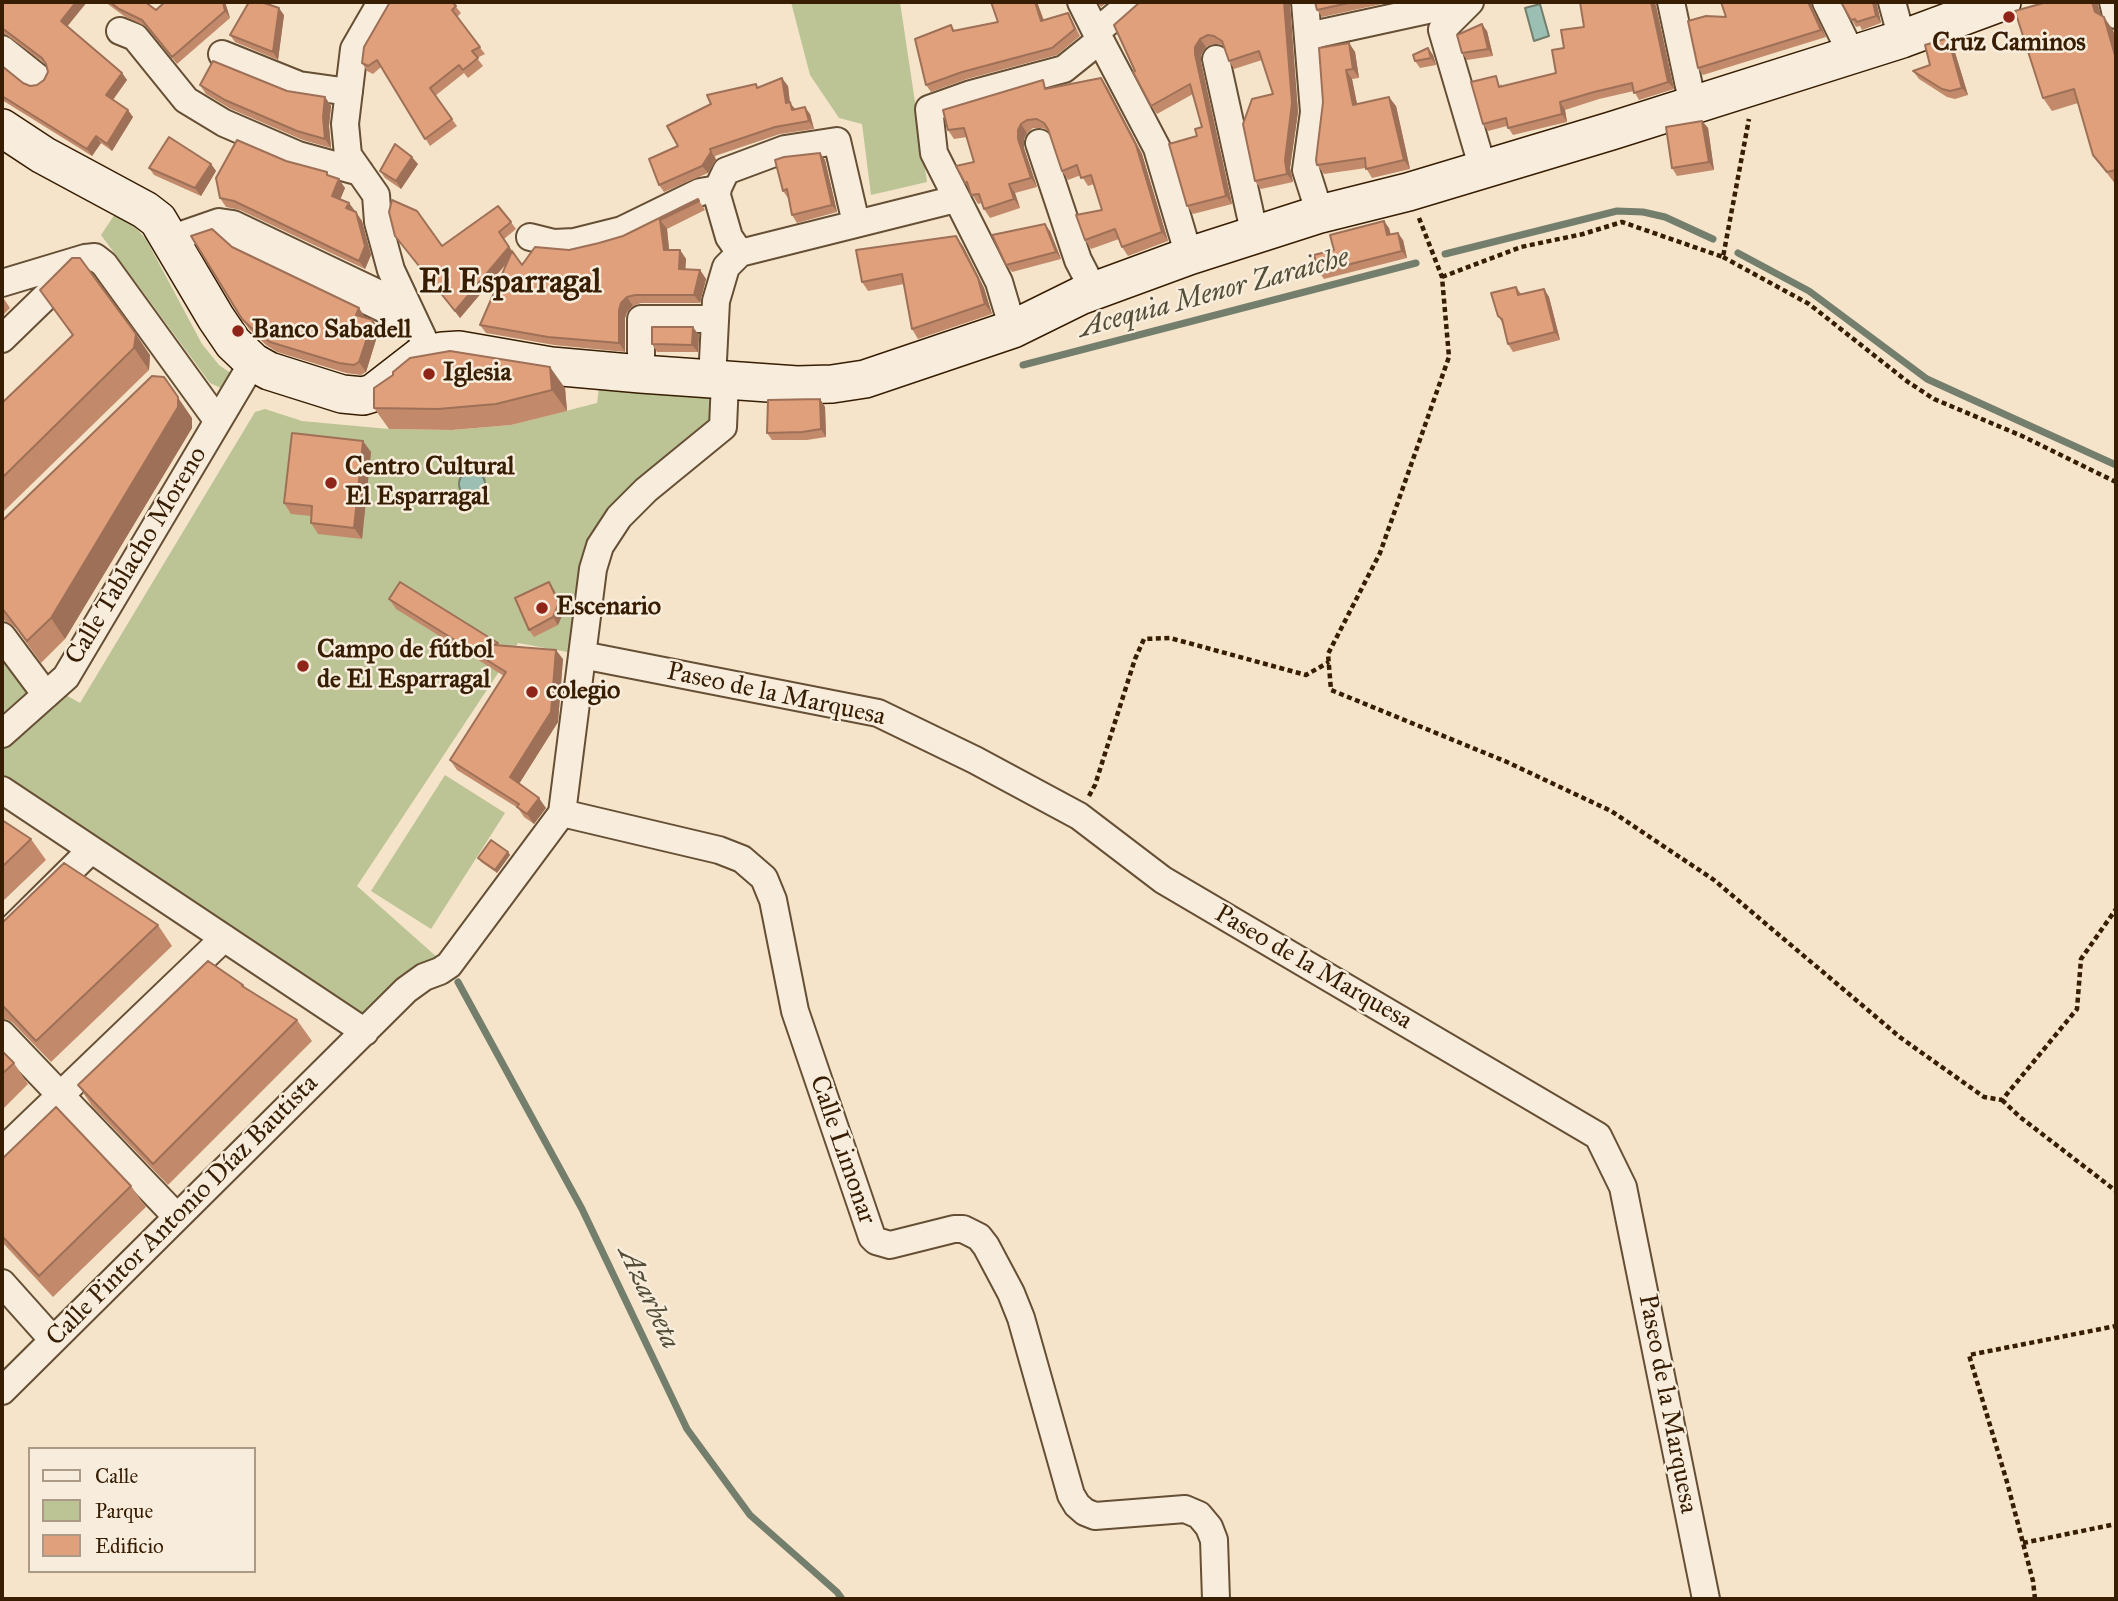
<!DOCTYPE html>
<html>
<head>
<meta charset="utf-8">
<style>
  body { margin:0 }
  #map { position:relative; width:2118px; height:1601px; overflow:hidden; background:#f5e4c9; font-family:"IM FELL Great Primer",serif }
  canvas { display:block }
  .frame { position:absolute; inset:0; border:4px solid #371d02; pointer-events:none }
  .legend { position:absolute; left:28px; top:1447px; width:228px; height:126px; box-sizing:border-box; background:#f8eddc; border:2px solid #ab9a85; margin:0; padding:9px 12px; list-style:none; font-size:21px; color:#371d02 }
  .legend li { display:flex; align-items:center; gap:14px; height:35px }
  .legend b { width:35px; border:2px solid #ab9a85 }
</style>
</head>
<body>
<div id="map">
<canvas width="2118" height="1601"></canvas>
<div class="frame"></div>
<ul class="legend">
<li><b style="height:9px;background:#f8eddc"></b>Calle</li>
<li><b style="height:19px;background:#bcc496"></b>Parque</li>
<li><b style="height:19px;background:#e1a07c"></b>Edificio</li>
</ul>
</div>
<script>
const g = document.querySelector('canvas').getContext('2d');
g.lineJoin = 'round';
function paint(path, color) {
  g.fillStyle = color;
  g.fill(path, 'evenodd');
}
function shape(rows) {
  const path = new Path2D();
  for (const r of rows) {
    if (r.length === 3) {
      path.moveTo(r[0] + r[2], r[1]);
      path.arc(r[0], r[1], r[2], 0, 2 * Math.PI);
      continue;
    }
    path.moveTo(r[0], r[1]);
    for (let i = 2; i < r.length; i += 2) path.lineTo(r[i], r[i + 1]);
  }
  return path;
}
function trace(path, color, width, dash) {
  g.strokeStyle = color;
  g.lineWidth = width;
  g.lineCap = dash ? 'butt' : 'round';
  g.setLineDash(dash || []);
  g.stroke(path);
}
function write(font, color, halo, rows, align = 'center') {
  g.font = font + ' "IM FELL Great Primer",serif';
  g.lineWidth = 5;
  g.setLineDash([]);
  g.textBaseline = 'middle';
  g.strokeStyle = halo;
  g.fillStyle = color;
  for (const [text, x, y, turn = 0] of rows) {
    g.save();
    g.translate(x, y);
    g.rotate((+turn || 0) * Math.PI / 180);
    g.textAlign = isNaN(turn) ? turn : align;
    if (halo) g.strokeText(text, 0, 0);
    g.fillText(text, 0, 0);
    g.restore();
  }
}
const green = shape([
  [791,2,900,2,927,182,871,195,862,124,839,118,810,75],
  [115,214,136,228,146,239,202,344,219,365,232,374,223,389,210,383,101,235],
  [599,388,711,397,711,423,628,491,573,653,518,643,357,886,438,958,364,1018,2,783,2,746,64,694,80,703,255,412,265,409,302,421,389,429,452,430,511,425,597,403],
  [2,657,29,694,2,718],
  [445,775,505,813,431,929,371,891]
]);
const water = shape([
  [1540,4,1549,36,1534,41,1525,8,1540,4],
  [472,484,13]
]);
const stream = shape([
  [1738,253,1809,291,1927,379,2116,465],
  [1445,254,1617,211,1643,212,1665,217,1713,239],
  [1023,365,1416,263],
  [458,982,582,1209,687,1429,750,1515,837,1592,842,1599]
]);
const path = shape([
  [1419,218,1442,277,1449,357,1380,553,1328,654,1331,690,1507,762,1611,811,1714,880,1901,1038,1984,1097,2002,1100,2077,1009,2081,959,2116,909],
  [1723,257,1809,304,1908,382,1934,399,2022,436,2116,482],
  [1442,277,1521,247,1583,234,1622,222,1723,257,1749,119],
  [1089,796,1095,785,1135,659,1144,639,1170,638,1306,675,1329,662],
  [2002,1100,2020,1117,2116,1191],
  [2023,1543,2116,1524],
  [2035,1599,2033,1581,2007,1482,1969,1355,2116,1326]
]);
const pedestrian = shape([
  [222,225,244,246,418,329]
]);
const minor = shape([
  [1081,2,1096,32],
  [1132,2,1096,32,1157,148,1189,256],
  [1305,2,1314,112,1306,170,1320,214],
  [1470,2,1442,30,1483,169],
  [1671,2,1693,105],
  [1826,2,1852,55],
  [1892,2,1902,39],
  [2113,2,2116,15],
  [380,4,354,49,345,124,348,155,376,195,378,222,391,270,430,353],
  [120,31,135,37,186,100,224,123,298,155,360,172],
  [1308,36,1441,7,1460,11],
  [2,49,37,77],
  [222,54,299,85,349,92],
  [1216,59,1255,236],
  [1039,143,1078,260,1094,291],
  [530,237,554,243,574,242,622,230,700,192,718,189],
  [170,239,219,222,233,224,407,307],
  [740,253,729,237,716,192,726,171,785,149,837,141,856,223],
  [2,283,85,258,95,257,104,264,217,420],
  [1013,329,999,282,934,153,929,109,971,94,1064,69,1100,40],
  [2,339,71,272],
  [641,374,641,319,715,319],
  [712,380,716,301,726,267,740,253,956,199],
  [2,636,46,695],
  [582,655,878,713,975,760,1079,816,1163,880,1598,1136,1623,1187,1706,1599],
  [2,734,66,677,253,362],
  [2,790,365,1032],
  [562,813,719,850,742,859,764,878,773,900,795,1011,872,1237,876,1241,890,1245,954,1229,963,1229,979,1237,986,1246,1011,1293,1021,1318,1071,1495,1077,1505,1085,1512,1095,1516,1185,1509,1199,1515,1209,1527,1214,1540,1216,1599],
  [2,938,91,850],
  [2,1034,177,1217],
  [2,1151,224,938],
  [2,1283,53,1340],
  [2,1391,406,990,424,977,440,971,449,965,562,813,593,569,600,546,619,517,646,490,723,427,725,381]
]);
const secondary = shape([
  [2,128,43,155,145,210,158,220,216,318,233,343,253,362,269,371,342,394,363,396,373,393,422,355,443,351,459,350,551,366,641,374,797,385,832,384,865,379,1013,329,1080,296,1189,256,1320,214,1408,192,1611,131,1902,39,2002,2]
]);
const wall = shape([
  [2,2,87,2,67,26,122,73,127,80,113,100,133,117,112,151,101,143,92,156,2,100,2,66,23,83,30,86,37,85,44,80,48,72,47,65,5,34,2,34],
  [105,2,145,2,156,10,225,2,230,18,177,64,147,27,124,16],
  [452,2,461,13,457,17,485,54,477,58,483,66,468,78,464,73,435,96,457,126,430,146,381,67,373,74,367,71,362,63],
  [1037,2,1044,20,1072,20,1080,36,1057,55,967,79,931,92,926,85,951,25,955,31,998,22],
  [1097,2,1108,2,1101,7],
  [1315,2,1391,2,1322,17,1317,10],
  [1810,2,1826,37,1703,75,1698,68,1726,17],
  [1841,2,1878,2,1877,5,1881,23,1862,30,1860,26,1856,27],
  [2047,2,2097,2,2101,16,2113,30,2116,41,2116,185,2093,155,2078,103,2052,111,2043,98],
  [1289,3,1298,112,1290,168,1293,182,1261,189,1255,181,1273,94,1262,60,1234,69,1229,61,1224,46,1220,44,1213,44,1206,47,1201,55,1201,62,1232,204,1193,214,1187,206,1197,136,1202,127,1193,94,1157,114,1151,106,1114,25],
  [1656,5,1674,89,1639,100,1634,91,1599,99,1565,110,1567,122,1513,135,1507,126,1488,131,1483,124,1501,84,1502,86,1556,73,1584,27],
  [284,15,278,60,235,42,230,35],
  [1487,31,1493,56,1467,60,1462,53],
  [1349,43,1355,52,1359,78,1352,79,1357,104,1396,106,1410,169,1372,178,1366,168,1324,174,1317,165],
  [1953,46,1968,95,1955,99,1947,97,1919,79,1913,71,1930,65],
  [1428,48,1433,55,1436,65,1420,68,1415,61],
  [200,85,287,91,325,97,331,106,329,126,331,148,303,140,231,109,206,94],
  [788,86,790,103,795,109,810,114,814,129,780,134,715,156,716,160,708,173,664,192,659,185,678,146,759,87],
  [1107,87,1142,154,1168,241,1128,256,1122,247,1119,239,1091,249,1085,240,1102,210,1094,184,1088,186,1081,175,1068,180,1062,171,1048,131,1043,128,1033,128,1027,133,1024,139,1024,148,1037,187,1015,193,1020,208,990,218,984,209,982,203,978,204,965,183,974,162,967,137,954,139,948,130,1049,88],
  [1702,121,1708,128,1714,170,1677,176,1672,168],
  [820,153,825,160,837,212,797,223,792,215,789,198,788,198,783,191],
  [286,161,330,176,345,188,340,199,349,203,362,221,371,255,365,269,240,210,226,207,220,198],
  [211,164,216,171,201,196,154,175,149,168],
  [418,164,401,189,385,178,380,171],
  [698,199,705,210,667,229,669,250,680,250,686,259,685,269,700,270,706,279,700,303,641,303,633,306,627,312,625,318,625,352,554,345,486,333,480,325,508,262,460,318,395,236,442,246,511,222,516,229,504,239,522,265,623,236],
  [1389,228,1391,235,1403,240,1407,258,1324,279,1319,272,1334,250],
  [1050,231,1061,259,1012,272,1006,265],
  [963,246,984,288,992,314,918,339,912,329,904,284,868,291,862,282],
  [232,247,366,318,373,320,379,330,366,372,361,375,346,373,277,352,266,345,249,329,242,319],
  [1516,287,1522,295,1544,289,1549,297,1560,340,1513,352,1508,344,1503,324,1498,316],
  [40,290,150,355,149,370,2,513,2,403,72,335],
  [2,296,10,308,2,316],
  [699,335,698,352,657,352,652,344],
  [565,388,567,411,511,425,452,430,389,429,374,408],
  [820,399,825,407,826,437,807,440,772,440,767,433],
  [192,418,192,428,65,639,41,663,15,627,5,621,2,617,2,521],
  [371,452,362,539,318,534,311,523,311,516,291,514,284,503],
  [554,590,564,611,558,625,534,637,529,630],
  [389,599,498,643,500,646,563,659,558,722,519,784,546,808,534,824,524,817,518,808,457,770,450,760,504,676,396,609],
  [2,820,31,839,46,860,2,902],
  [508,852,510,855,497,873,481,862,478,858],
  [2,923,158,925,172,946,51,1062,13,1023,6,1019,2,1019],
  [243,985,246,989,297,1020,312,1041,168,1185,92,1106,78,1085],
  [2,1051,14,1063,28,1084,2,1110],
  [2,1159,131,1186,146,1207,53,1297,2,1242]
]);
const shadedWall = shape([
  [76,2,87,2,66,28,61,21],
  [223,2,225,2,230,18,225,11],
  [1035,2,1037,2,1046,28,1041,21],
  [1284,2,1290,2,1298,112,1290,168,1293,182,1287,174,1285,160],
  [1651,2,1655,2,1674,89,1668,82],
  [1808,2,1810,2,1826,37,1821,30],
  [1873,2,1878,2,1877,5,1881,23,1876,16],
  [2092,2,2097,2,2104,25,2095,12],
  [279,8,284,15,278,60,273,52],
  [2104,17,2113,30,2116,41,2116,59],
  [1482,24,1487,31,1493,56,1488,49],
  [1948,38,1953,46,1968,95,1962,88],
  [1200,39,1206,47,1201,55,1201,62,1232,204,1226,196,1195,54,1195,47],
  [1349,43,1355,52,1359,78,1353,69],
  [1428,48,1433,55,1436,65,1431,58],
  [1346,70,1352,79,1359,114,1353,105],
  [122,73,127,80,111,102,106,95],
  [782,78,788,86,790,103,795,109,797,117,786,103],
  [1101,78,1107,87,1142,154,1168,241,1162,232],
  [325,97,331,106,329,126,331,148,325,139,323,117],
  [1389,97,1396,106,1410,169,1404,160],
  [1560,102,1565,110,1567,122,1562,114],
  [805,107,810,114,814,129,809,121],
  [128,110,133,117,112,151,107,144],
  [1702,121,1708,128,1714,170,1709,162],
  [1021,124,1027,133,1024,139,1024,148,1037,187,1031,178,1018,139,1018,130],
  [96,136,101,143,92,156,87,149],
  [710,149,716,160,708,173,702,166],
  [820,153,825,160,837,212,832,205],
  [412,157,418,164,401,189,396,181],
  [211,164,216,171,201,196,195,188],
  [339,179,345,188,338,205,332,196],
  [1009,184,1015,193,1020,208,1014,199],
  [349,203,355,211,346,208],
  [356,212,362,221,371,255,365,269,359,261],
  [660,220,667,229,670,258,664,250],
  [1384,221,1389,228,1392,242,1387,235],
  [1045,224,1050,231,1061,259,1056,252],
  [1398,233,1403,240,1407,258,1402,251],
  [956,236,963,246,984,288,992,314,985,304],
  [509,247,514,254,460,318,455,311],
  [680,250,686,259,685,278,679,269],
  [700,270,706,279,700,303,694,295],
  [1544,289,1549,297,1560,340,1555,332],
  [627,297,633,306,627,312,625,318,625,352,619,343,619,310,621,303],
  [359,308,366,318,356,315],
  [373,320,379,330,366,372,359,362],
  [693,327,699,335,698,352,692,345],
  [136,334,150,355,149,370,134,348],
  [550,367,565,388,567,411,552,390],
  [164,377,192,418,192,428,65,639,51,618],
  [820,399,825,407,826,437,821,429],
  [363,441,371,452,362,539,354,528],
  [549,582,554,590,564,611,558,625,553,617],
  [556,650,563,659,558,722,517,787,510,777],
  [539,798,546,808,534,824,527,814],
  [508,852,510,855,497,873,495,870]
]);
const building = shape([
  [2,2,76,2,61,21,122,73,106,95,128,110,107,144,96,136,87,149,2,96,2,66,23,83,30,86,37,85,44,80,48,72,46,64,42,58,2,28,2,2],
  [110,2,145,2,156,10,165,2,223,2,225,11,172,57,142,20,119,9,110,2],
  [249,2,261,2,279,8,273,52,230,35,249,2],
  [390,2,452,2,456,6,452,10,480,47,472,51,478,58,463,70,459,65,430,88,452,119,425,139,377,60,368,66,362,63,364,47,390,2],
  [991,2,1035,2,1041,21,1068,13,1075,29,1052,48,962,72,926,85,915,39,951,25,953,31,998,22,991,2],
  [1140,2,1284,2,1292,103,1285,160,1287,174,1255,181,1243,124,1252,99,1273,94,1259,51,1229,61,1222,41,1214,36,1208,35,1200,39,1195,47,1195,54,1226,196,1187,206,1169,144,1197,136,1195,129,1202,127,1190,84,1151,106,1133,72,1135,71,1114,25,1140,2],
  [1315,2,1353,2,1317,10,1315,2],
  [1580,2,1651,2,1668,82,1634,93,1632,83,1594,92,1560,102,1562,114,1508,128,1506,118,1483,124,1471,82,1496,76,1499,87,1556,73,1552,50,1564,48,1561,30,1584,27,1580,2],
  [1721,2,1808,2,1821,30,1698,68,1688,21,1706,16,1726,17,1721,2],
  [1841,2,1873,2,1876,16,1857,22,1855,19,1851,20,1841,2],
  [2047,2,2092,2,2095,12,2104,17,2116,59,2116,170,2107,172,2093,155,2074,89,2043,98,2015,11,2047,2],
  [1482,24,1488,49,1462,53,1457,35,1482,24],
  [1948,38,1962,88,1950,91,1942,89,1913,71,1930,65,1925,45,1948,38],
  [1349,43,1353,69,1346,70,1353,105,1389,97,1404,160,1366,169,1365,158,1317,165,1316,160,1323,102,1319,48,1349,43],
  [1428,48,1431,58,1415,61,1413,55,1428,48],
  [213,61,287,91,325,97,323,117,325,139,297,131,225,100,200,85,213,61],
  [782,78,786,103,790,102,792,110,805,107,809,121,775,127,710,149,711,152,702,166,659,185,649,159,678,146,667,126,711,104,707,95,756,84,757,88,782,78],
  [1101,78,1136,145,1162,232,1122,247,1115,229,1085,240,1076,215,1102,210,1091,175,1081,178,1077,165,1062,171,1048,129,1044,123,1037,119,1027,120,1021,124,1018,130,1018,139,1031,178,1009,184,1014,199,984,209,979,194,971,195,967,182,965,183,956,166,974,162,964,128,948,130,943,110,1043,80,1045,89,1101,78],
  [1702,121,1709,162,1672,168,1666,127,1702,121],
  [169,137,211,164,195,188,149,168,169,137],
  [237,140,286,161,327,172,327,175,339,179,332,196,349,203,346,208,356,212,365,246,359,261,234,201,220,198,216,178,237,140],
  [395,144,412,157,396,181,380,171,395,144],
  [820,153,832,205,792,215,787,189,783,191,775,160,784,157,820,153],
  [698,199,699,201,660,220,664,250,680,250,679,269,700,270,694,295,635,295,627,297,621,303,619,310,619,343,548,337,480,325,512,251,522,265,535,247,569,250,599,243,623,236,698,199],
  [392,200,417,211,442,246,498,206,511,222,499,232,509,247,455,311,395,236,389,212,392,200],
  [1384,221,1387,235,1398,233,1402,251,1319,272,1314,255,1334,250,1330,235,1384,221],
  [1045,224,1056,252,1006,265,992,235,1045,224],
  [212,229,232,247,359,308,356,315,373,320,359,362,354,365,339,363,270,342,259,335,242,319,191,236,212,229],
  [956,236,978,278,985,304,912,329,902,274,862,282,856,250,956,236],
  [72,258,80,258,136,334,134,348,2,478,2,403,73,335,40,290,72,258],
  [1516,287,1518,295,1544,289,1555,332,1508,344,1502,319,1498,316,1491,293,1516,287],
  [652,327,693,327,692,345,652,344,652,327],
  [450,351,550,367,552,390,496,404,438,409,374,408,374,388,393,375,393,372,410,358,450,351],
  [152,376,164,377,178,397,178,407,51,618,27,641,2,608,2,521,152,376],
  [820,399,821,429,802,432,767,433,768,400,820,399],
  [292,433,363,441,354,528,311,523,312,506,284,503,292,433],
  [400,582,498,643,494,645,556,650,551,712,510,777,539,798,527,814,517,807,519,804,450,760,506,672,389,599,400,582],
  [549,582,559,603,553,617,529,630,515,598,549,582],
  [2,820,31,839,2,867,2,820],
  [491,840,508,852,495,870,478,858,491,840],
  [64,863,158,925,36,1041,2,1005,2,923,64,863],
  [208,961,243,985,242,986,297,1020,153,1164,78,1085,208,961],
  [2,1051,14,1063,2,1074,2,1051],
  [56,1107,131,1186,39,1276,2,1236,2,1159,56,1107]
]);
const markers = [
  [2009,17,7,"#8f2418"],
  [238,331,7,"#8f2418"],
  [429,374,7,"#8f2418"],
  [331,483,7,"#8f2418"],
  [542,608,7,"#8f2418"],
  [303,666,7,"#8f2418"],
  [532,692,7,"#8f2418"]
];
const poiNames = [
  ["Cruz Caminos",2009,44,"center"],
  ["Banco Sabadell",252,331],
  ["Iglesia",443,374],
  ["Centro Cultural",345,468],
  ["El Esparragal",345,498],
  ["Escenario",556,608],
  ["Campo de fútbol",317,651],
  ["de El Esparragal",317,681],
  ["colegio",546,692]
];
const streetNames = [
  ["Calle Tablacho Moreno",137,556,-59],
  ["Paseo de la Marquesa",776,695,12],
  ["Paseo de la Marquesa",1313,968,30],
  ["Calle Limonar",842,1150,71],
  ["Calle Pintor Antonio Díaz Bautista",183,1211,-45],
  ["Paseo de la Marquesa",1667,1404,79]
];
const waterNames = [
  ["Acequia Menor Zaraiche",1214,294,-15],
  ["Azarbeta",648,1298,65]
];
const districtNames = [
  ["El Esparragal",510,284]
];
paint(green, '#bcc496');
paint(water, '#9cbfb3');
trace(water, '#747e6c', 2);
trace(stream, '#747e6c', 7);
trace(pedestrian, '#664f34', 23);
trace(minor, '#664f34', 30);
trace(secondary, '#371d02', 40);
trace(path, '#371d02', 4.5, [5, 3.5]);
trace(pedestrian, '#f8eddc', 19);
trace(minor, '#f8eddc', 26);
trace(secondary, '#f8eddc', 37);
paint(wall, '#c28a6b');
paint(shadedWall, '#9e7057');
paint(building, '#e1a07c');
trace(building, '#9e7057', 2);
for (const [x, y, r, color] of markers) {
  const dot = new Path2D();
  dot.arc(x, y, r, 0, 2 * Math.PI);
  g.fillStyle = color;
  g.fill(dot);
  trace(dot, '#f8eddc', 2.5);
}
write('bold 26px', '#371d02', '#f8eddc', poiNames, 'left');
write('26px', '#371d02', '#f8eddc', streetNames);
write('italic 28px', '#554e37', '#f8eddc', waterNames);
write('bold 33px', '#371d02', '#f8eddc', districtNames);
</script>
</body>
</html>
